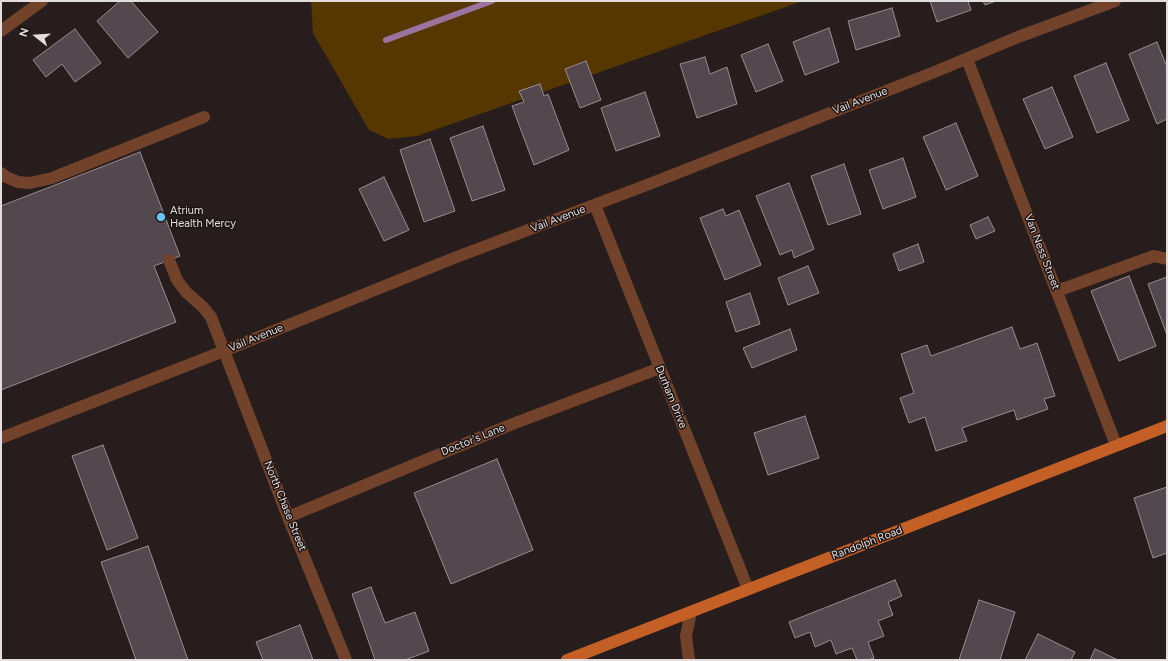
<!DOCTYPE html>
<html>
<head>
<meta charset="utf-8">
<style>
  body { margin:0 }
  #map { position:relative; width:1168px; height:661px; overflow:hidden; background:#281d1d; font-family:Figtree,sans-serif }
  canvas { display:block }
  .frame { position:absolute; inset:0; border:2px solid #e4dddd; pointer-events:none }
  .north { position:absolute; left:16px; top:16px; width:40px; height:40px; -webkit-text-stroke:3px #1e1414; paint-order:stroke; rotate:287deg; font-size:11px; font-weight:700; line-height:16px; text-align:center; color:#e4dddd }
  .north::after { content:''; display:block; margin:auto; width:14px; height:18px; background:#e4dddd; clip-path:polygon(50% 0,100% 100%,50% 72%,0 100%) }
</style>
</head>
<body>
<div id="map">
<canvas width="1168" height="661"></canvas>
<div class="frame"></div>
<div class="north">N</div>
</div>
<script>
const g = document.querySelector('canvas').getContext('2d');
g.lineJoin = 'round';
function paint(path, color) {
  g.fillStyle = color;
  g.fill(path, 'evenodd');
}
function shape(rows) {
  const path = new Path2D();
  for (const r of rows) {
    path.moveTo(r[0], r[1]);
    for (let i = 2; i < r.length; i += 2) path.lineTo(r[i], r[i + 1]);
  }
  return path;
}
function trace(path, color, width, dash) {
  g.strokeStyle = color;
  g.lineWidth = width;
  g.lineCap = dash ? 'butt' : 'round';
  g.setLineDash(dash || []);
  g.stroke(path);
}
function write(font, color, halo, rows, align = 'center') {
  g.font = font + ' Figtree,sans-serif';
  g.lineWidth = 3;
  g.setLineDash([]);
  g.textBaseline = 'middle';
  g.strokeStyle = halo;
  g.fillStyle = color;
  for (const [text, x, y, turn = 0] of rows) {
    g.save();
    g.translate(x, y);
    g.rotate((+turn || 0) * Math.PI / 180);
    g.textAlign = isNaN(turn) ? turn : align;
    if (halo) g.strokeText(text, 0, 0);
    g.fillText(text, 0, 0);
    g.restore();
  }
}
const green = shape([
  [311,1,803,1,417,136,388,139,369,130,313,33]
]);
const stream = shape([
  [386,40,492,1]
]);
const building = shape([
  [120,1,131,1,158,32,128,58,97,21,120,1],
  [930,1,968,1,971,10,937,22,930,1],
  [983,1,996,1,985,5,983,1],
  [892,8,900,36,856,50,848,21,892,8],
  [829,28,839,62,805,75,793,42,829,28],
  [75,29,101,63,75,82,62,64,46,77,33,60,75,29],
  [1157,42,1167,67,1167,119,1157,124,1129,54,1157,42],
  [768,44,783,81,756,92,741,55,768,44],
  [705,57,710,74,727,67,737,104,697,118,680,64,705,57],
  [586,61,601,100,580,108,565,69,586,61],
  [1106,63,1129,120,1097,133,1074,76,1106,63],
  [540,84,544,96,548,94,569,150,534,165,512,106,524,102,519,91,540,84],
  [1052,87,1073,137,1045,149,1023,99,1052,87],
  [645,92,660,136,616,151,601,108,645,92],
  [956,123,978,176,946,190,923,137,956,123],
  [483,126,505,190,472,201,450,138,483,126],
  [430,139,455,211,424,222,400,150,430,139],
  [140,152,180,256,154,266,176,322,1,390,1,206,140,152],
  [903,158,916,197,883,209,869,170,903,158],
  [844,164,861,214,828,225,811,176,844,164],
  [384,177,409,230,384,241,359,189,384,177],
  [789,183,814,249,794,258,792,250,780,255,756,196,789,183],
  [723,209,726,216,739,210,761,265,725,280,700,218,723,209],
  [988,217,995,231,976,239,970,225,988,217],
  [918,244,924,262,899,271,893,254,918,244],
  [808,266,819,293,788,305,778,278,808,266],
  [1129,276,1156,346,1119,361,1091,291,1129,276],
  [1167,277,1167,335,1148,284,1167,277],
  [750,293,760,324,736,332,726,302,750,293],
  [1012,327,1020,349,1037,343,1055,396,1044,399,1048,409,1017,420,1014,410,962,428,967,441,936,451,925,417,909,423,900,398,914,393,901,354,927,345,931,356,1012,327],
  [790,329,797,350,752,368,743,348,790,329],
  [805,416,819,458,768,475,754,433,805,416],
  [103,445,138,538,107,550,72,456,103,445],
  [497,459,533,550,451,584,414,493,497,459],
  [1167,487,1167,553,1153,558,1134,498,1167,487],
  [148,546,188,660,136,660,101,562,148,546],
  [895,580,902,596,888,602,893,615,878,621,884,636,868,642,874,658,868,660,857,660,852,648,836,654,831,640,815,647,810,632,795,638,789,622,895,580],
  [371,587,385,623,415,612,429,651,405,660,375,660,352,594,371,587],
  [979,600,1015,612,1000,660,1001,660,959,660,979,600],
  [300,625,313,660,263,660,256,642,300,625],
  [1038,634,1075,652,1071,660,1025,660,1038,634],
  [1095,649,1118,660,1090,660,1095,649]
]);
const minor = shape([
  [1,31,42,1],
  [967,59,1116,445],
  [1,173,6,177,18,182,30,183,52,178,204,117],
  [595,205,748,589],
  [169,260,177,280,186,292,203,307,211,317,288,517,346,660],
  [1057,291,1154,256,1167,259],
  [1,438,224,351,454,258,652,183,937,71,1018,37,1115,1],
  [288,517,510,425,660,368],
  [689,660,686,636,691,612]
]);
const major = shape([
  [567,660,1167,426]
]);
const markers = [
  [161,217,5,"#6bc3f2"]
];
const streetNames = [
  ["Vail Avenue",860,101,-21],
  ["Vail Avenue",558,219,-21],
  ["Van Ness Street",1042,252,69],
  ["Vail Avenue",256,338,-22],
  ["Durham Drive",671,397,68],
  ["Doctor's Lane",473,440,-22],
  ["North Chase Street",285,506,68],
  ["Randolph Road",867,543,-21]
];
const poiNames = [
  ["Atrium",170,211],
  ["Health Mercy",170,224]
];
paint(green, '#563700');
trace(stream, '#9a749f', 6);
paint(building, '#53484d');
trace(building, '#998c92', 1);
trace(minor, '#73422a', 12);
trace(major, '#c45f26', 12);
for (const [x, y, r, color] of markers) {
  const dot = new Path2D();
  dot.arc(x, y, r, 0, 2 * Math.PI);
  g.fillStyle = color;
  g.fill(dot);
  trace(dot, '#1e1414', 1.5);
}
write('11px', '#e4dddd', '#1e1414', streetNames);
write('11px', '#e4dddd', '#1e1414', poiNames, 'left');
</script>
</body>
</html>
